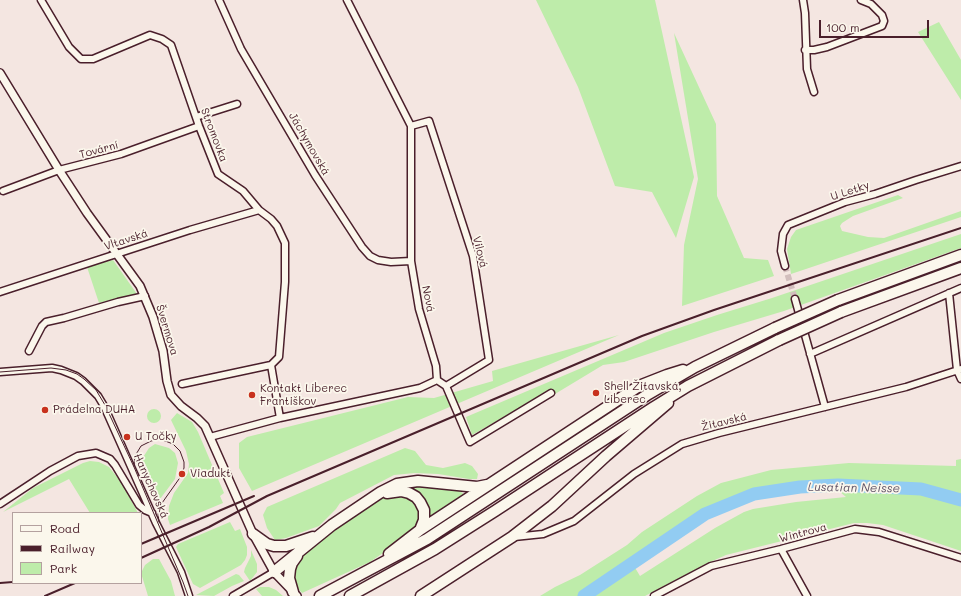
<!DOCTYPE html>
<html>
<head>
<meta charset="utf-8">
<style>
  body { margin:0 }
  #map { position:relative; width:961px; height:596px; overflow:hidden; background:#f4e6e1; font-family:Mali,sans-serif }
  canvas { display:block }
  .legend { position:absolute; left:12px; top:512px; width:130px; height:72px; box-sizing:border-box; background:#fbf7ec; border:1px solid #b4a19f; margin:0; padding:5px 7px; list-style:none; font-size:12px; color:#4a1f2b }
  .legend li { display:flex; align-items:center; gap:8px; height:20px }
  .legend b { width:20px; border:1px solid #b4a19f }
  .scale { position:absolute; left:819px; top:20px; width:110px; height:18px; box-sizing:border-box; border:2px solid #4a1f2b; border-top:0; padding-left:5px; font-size:12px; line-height:14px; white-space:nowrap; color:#4a1f2b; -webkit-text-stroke:3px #fbf7ec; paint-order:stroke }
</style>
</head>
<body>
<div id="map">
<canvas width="961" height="596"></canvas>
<ul class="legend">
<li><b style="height:5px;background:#fbf7ec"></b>Road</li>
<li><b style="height:5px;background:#4a1f2b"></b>Railway</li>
<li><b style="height:11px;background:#beecaa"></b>Park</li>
</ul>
<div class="scale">100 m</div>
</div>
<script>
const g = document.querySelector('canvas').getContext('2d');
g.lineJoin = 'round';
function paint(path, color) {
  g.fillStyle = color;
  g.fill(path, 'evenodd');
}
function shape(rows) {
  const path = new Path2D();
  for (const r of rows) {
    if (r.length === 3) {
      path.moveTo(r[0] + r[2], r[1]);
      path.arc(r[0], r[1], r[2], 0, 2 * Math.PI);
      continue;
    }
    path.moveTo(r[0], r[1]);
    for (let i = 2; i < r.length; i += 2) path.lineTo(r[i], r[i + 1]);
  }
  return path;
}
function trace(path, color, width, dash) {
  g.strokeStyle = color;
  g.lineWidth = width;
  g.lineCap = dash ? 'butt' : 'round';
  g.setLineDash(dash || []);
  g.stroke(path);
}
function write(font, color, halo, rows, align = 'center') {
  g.font = font + ' Mali,sans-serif';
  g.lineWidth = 3.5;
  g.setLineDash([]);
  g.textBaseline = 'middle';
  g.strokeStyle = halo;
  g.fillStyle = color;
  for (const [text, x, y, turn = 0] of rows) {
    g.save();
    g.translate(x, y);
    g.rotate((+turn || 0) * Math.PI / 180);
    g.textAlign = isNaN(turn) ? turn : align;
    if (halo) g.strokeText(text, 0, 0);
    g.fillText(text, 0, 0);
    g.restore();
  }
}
const green = shape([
  [536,0,655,0,694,177,676,238,652,192,615,186,578,87],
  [939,22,961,60,961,100,918,32],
  [674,33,716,124,717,196,744,258,768,260,774,276,682,306,684,245,698,179],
  [898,195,903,198,853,216,842,223,840,226,842,231,868,237,884,238,961,211,961,217,791,274,787,249,791,237,796,230],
  [961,234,961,248,784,311,714,332,624,362,603,365,555,394,516,410,472,435,466,417,624,350,664,333,717,315,772,298],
  [113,260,137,294,99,303,87,267],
  [619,335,252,491,239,468,239,443,247,437,408,397,434,398,493,381,492,371],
  [154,416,7],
  [177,413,192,422,198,432,224,493,220,496,223,503,170,525,168,519,169,506,174,493,188,473,189,464,186,451,171,420],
  [155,444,169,448,175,453,178,463,175,479,157,503,154,501,140,462,149,448],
  [405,448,415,451,426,465,443,468,465,463,472,466,478,474,477,479,469,479,438,474,415,473,394,475,340,503,336,509,319,526,286,538,275,540,267,528,263,515,267,507],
  [961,459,961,551,883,525,867,523,854,523,726,555,708,563,645,596,540,596,555,587,580,575,627,545,642,532,697,496,721,483,771,470,849,463,956,466,956,460],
  [826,480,846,497,796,502,753,509,744,512,715,528,640,576,631,561,682,524,706,509,726,500,768,488],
  [90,461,99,462,109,467,121,482,138,513,90,513,69,479,3,512,33,488,83,463],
  [408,485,426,486,460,491,465,495,430,518,429,507,423,496,419,493,407,487],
  [390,495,404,496,412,500,415,503,419,510,420,522,413,532,370,562,302,593,295,585,293,578,295,565,298,561,313,546,335,529,374,502],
  [230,522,235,531,240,529,247,547,247,555,245,560,241,565,200,588,193,584,176,547,178,544],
  [251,550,257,564,257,572,250,581,244,572,245,568,251,556],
  [153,559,159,559,171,581,175,596,148,596,141,573,145,565],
  [236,574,239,575,244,581,232,586,214,596,196,595],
  [260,587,269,587,276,590,283,596,262,596,256,589]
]);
const river = shape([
  [584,596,705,514,754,494,800,487,838,485,921,489,961,500]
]);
const minorTunnel = shape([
  [785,266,795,299]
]);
const minor = shape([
  [41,0,69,47,81,59,93,59,150,35,162,39,171,45,199,126,218,174,243,191,259,210,271,219,277,226,285,243,285,282,279,357,271,365],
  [219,0,241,49,315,175,362,247,370,256,378,260,391,262,411,261],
  [803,0,805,13,807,69,814,92],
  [805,50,814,50,827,47,882,26,884,21,882,15,871,4,861,0],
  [196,117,237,104],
  [411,126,429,121,473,256,489,360,446,386],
  [3,191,59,170,121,154,199,126],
  [785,266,781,251,783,234,788,225,845,202,875,194,916,180,961,166],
  [0,292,190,230,259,210],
  [949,293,957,370,961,379],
  [795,299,825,407],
  [29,351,42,326,46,322,64,318,118,302,145,296],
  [810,354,961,288],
  [271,365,280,418],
  [0,372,52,368,61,370,76,376,83,381,98,396,104,406,156,523,181,572,189,596],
  [437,380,446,386,470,442,551,393],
  [182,384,271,365],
  [210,437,280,418,420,388,437,380,436,366,419,309,411,261,411,126,347,0],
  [0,504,50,471,78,456,96,453,110,459,115,465,139,505,145,510,152,513],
  [514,537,543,534,574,521,634,474,682,444,719,433,906,387,961,369],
  [781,549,807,596],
  [233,596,274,572],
  [654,596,711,566,781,549,855,529,879,532,961,558]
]);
const tertiary = shape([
  [0,73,59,170,87,213,140,286,153,317,163,351,167,381,171,395,181,406,197,418,205,426,253,534,274,572,297,596]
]);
const trunk = shape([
  [838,300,961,255],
  [841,312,961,268],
  [387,493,401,491,409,493,416,497,420,502,424,510,424,520,420,530],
  [253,534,267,544,274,546,286,546,313,537],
  [389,554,420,530,639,386,667,375,683,370],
  [274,572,332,525,381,492,397,484,418,481,477,487,487,485],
  [293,592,289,578,290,569,292,563,297,556],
  [320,596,427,539,647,395,695,367,775,328],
  [350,596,435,549,495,511,654,407,688,386,779,340],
  [421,596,512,537,552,506,606,456,668,403]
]);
const tram = shape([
  [0,372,51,368,66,370,77,374,84,379,96,390,105,405,134,467,183,582,188,596],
  [134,466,135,456,141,446,151,441,160,439,173,444,180,451,184,462,184,468,181,475],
  [159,522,158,514,162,503,179,479]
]);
const rail = shape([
  [141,544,254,496],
  [141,558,209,527,267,496,642,336,714,310,961,228],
  [0,583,13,582],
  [45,596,75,583]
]);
const trunkBridge = shape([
  [775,328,838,300],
  [779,340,841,312]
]);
const markers = [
  [596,393,4,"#c8321e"],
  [252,395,4,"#c8321e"],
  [45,410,4,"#c8321e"],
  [127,437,4,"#c8321e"],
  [182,474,4,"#c8321e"]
];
const streetNames = [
  ["Stromovka",214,135,69],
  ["Jáchymovská",309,144,60],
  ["Tovární",99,150,-15],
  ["U Letky",850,191,-18],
  ["Vltavská",126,240,-18],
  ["Vilová",480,252,76],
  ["Nová",428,299,79],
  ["Švermova",167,330,73],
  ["Žitavská",724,422,-14],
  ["Hanychovská",151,486,66],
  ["Wintrova",803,533,-15]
];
const poiNames = [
  ["Shell Žitavská,",604,387],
  ["Liberec",604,400],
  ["Kontakt Liberec",260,389],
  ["Františkov",260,402],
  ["Prádelna DUHA",53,410],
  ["U Točky",135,437],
  ["Viadukt",190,474]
];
const waterNames = [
  ["Lusatian Neisse",854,488,1]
];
paint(green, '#beecaa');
trace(river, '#92ccf2', 13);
trace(minorTunnel, '#d2bebd', 6, [6, 3]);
trace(minor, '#4a1f2b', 9);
trace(tertiary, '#4a1f2b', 10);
trace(trunk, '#4a1f2b', 13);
trace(minor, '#fbf7ec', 6);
trace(tertiary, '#fbf7ec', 7);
trace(trunk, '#fbf7ec', 10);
trace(tram, '#4a1f2b', 1);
trace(rail, '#4a1f2b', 2);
trace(trunkBridge, '#4a1f2b', 13, []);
trace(trunkBridge, '#fbf7ec', 10);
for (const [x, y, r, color] of markers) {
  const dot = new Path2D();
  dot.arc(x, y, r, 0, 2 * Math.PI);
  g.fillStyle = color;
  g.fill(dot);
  trace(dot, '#fbf7ec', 1.5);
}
write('11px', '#4a1f2b', '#fbf7ec', streetNames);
write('11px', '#4a1f2b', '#fbf7ec', poiNames, 'left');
write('italic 12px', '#605367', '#fbf7ec', waterNames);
</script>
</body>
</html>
